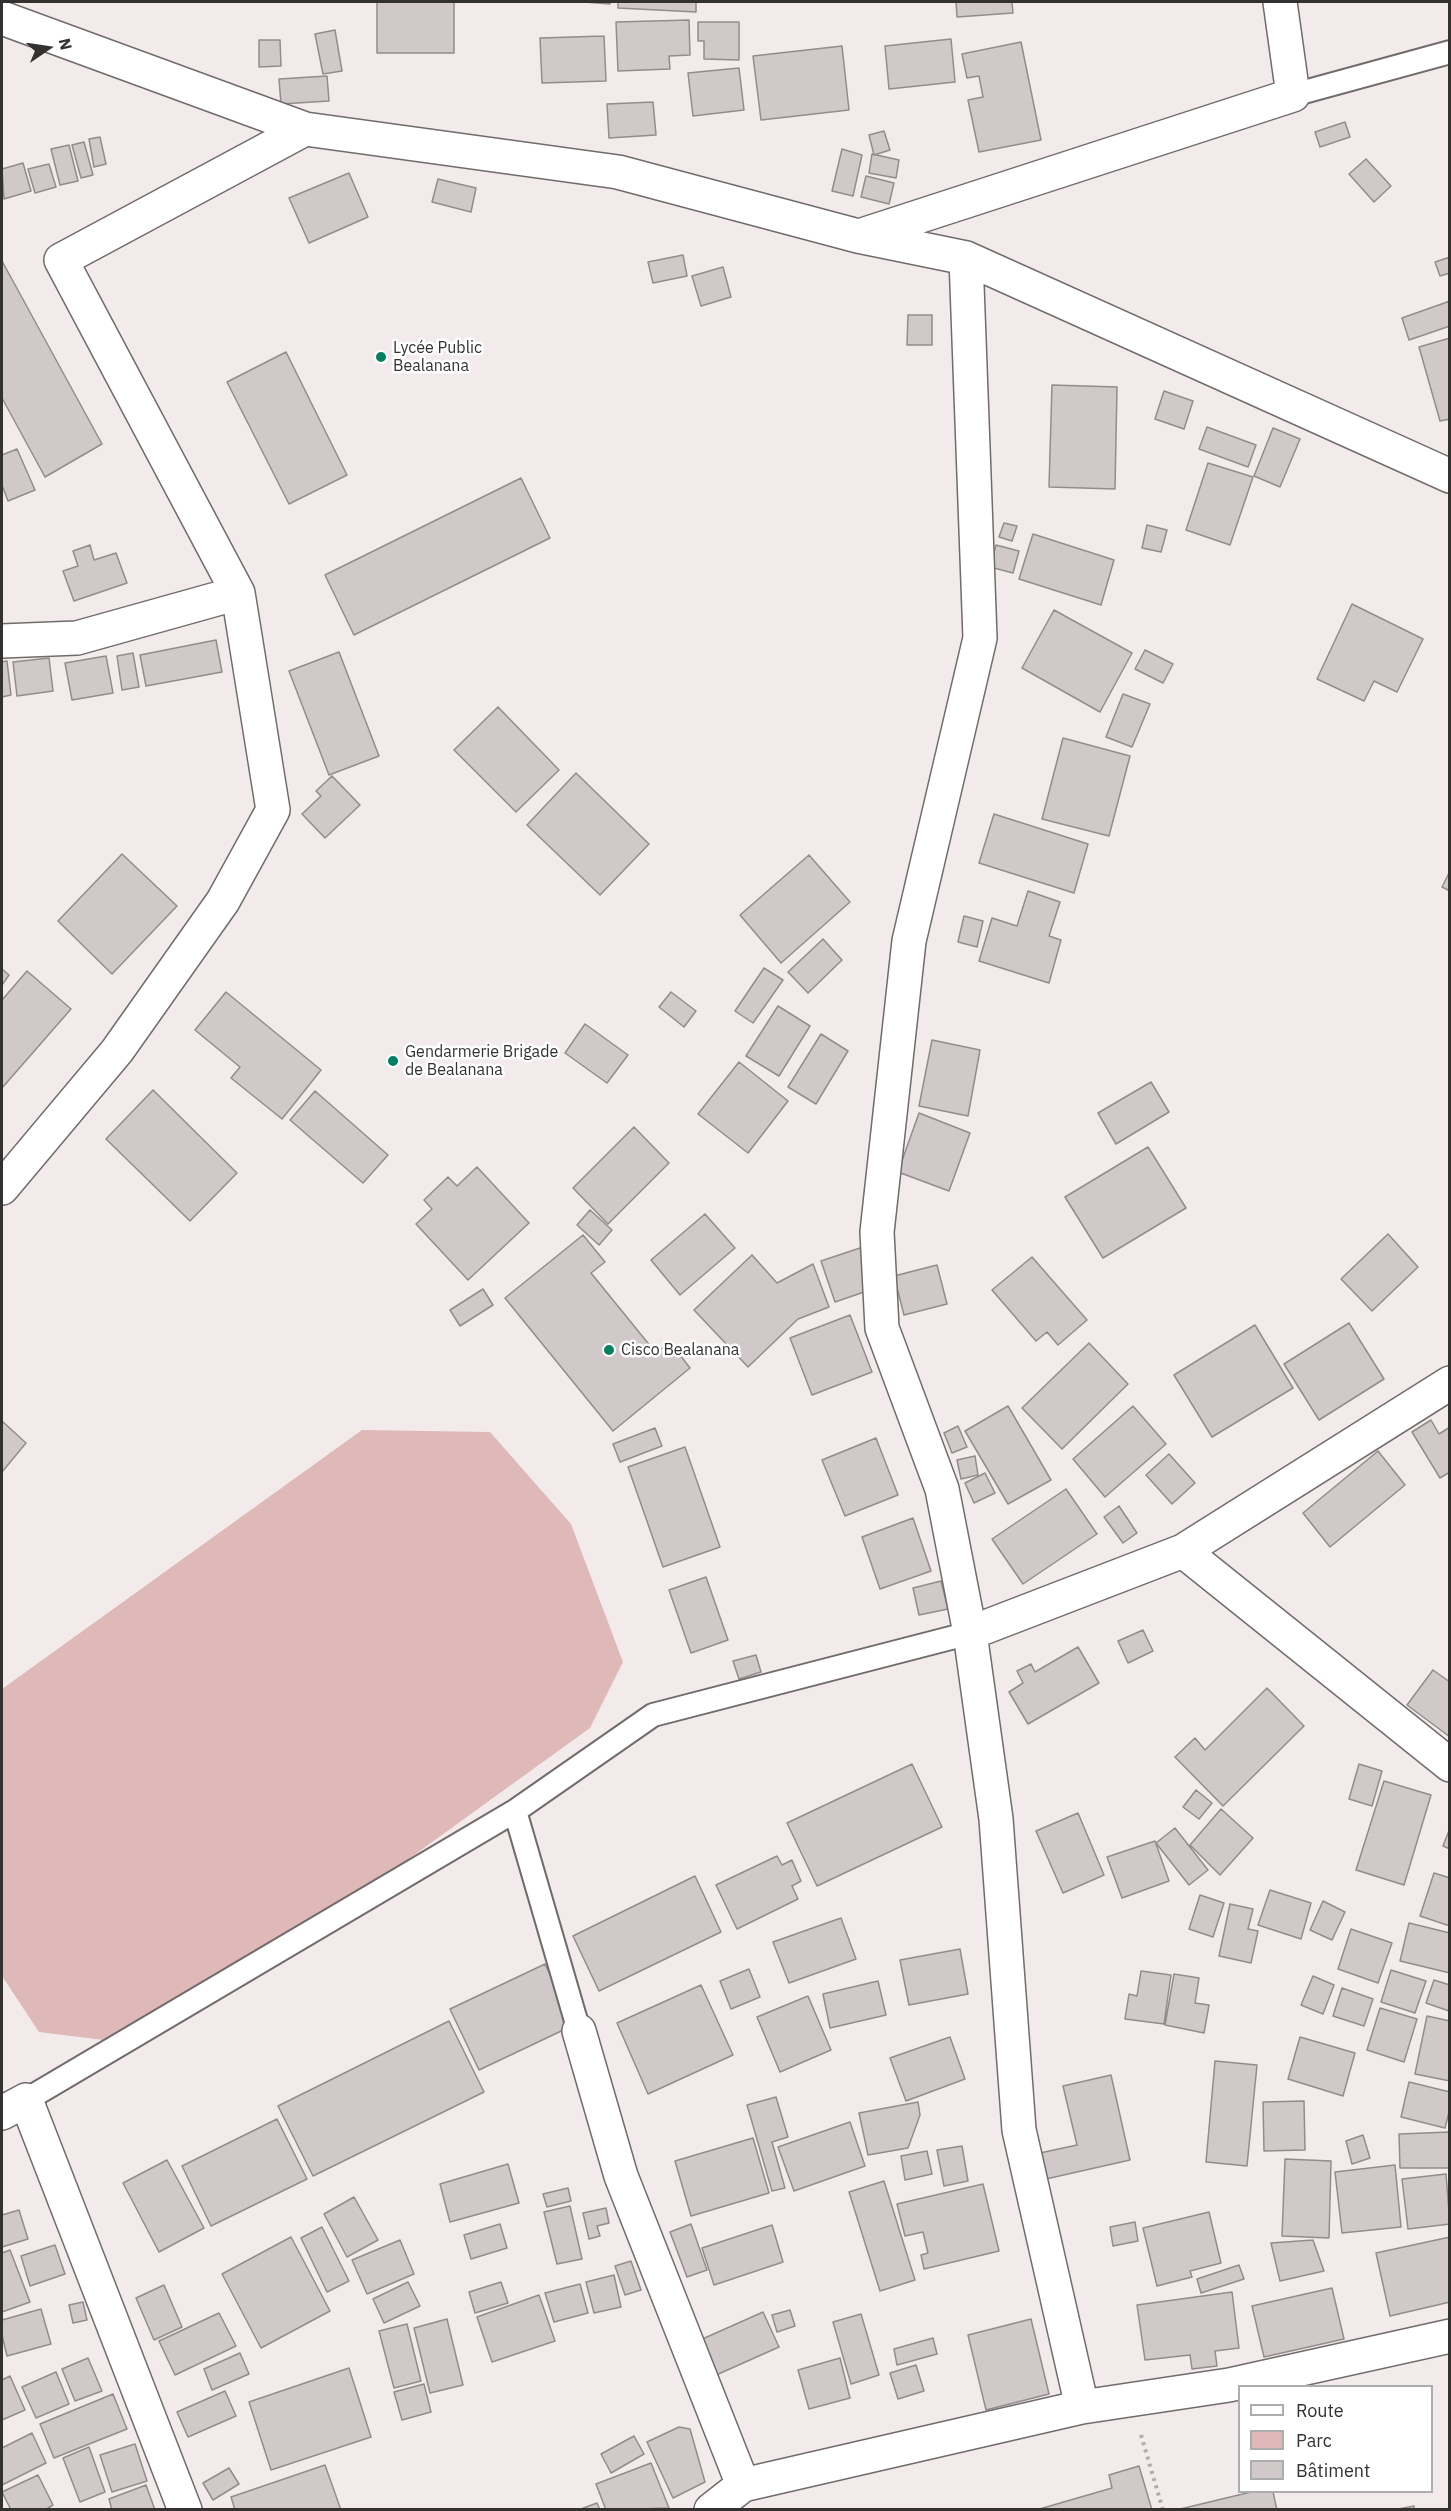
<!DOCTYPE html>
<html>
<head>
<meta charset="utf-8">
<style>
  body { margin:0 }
  #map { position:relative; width:1451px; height:2511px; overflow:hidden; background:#f3ebeb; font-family:"IBM Plex Sans",sans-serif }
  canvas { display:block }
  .frame { position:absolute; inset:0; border:3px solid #343131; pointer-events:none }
  .legend { position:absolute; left:1238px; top:2385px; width:195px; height:108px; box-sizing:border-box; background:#fff; border:2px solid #aeadad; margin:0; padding:8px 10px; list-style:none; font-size:18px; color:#343131 }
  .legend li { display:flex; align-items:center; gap:12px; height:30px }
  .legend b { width:30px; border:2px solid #aeadad }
  .north { position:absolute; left:18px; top:18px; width:60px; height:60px; -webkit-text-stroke:4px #fff; paint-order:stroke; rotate:77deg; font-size:16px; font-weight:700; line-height:24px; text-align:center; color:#343131 }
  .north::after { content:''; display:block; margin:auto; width:21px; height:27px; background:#343131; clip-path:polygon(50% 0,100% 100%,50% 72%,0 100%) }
</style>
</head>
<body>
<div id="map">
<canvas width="1451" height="2511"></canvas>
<div class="frame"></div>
<ul class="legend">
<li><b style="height:8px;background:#fff"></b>Route</li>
<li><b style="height:16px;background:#dfb8b8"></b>Parc</li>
<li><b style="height:16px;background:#d1c9c9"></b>Bâtiment</li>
</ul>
<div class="north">N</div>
</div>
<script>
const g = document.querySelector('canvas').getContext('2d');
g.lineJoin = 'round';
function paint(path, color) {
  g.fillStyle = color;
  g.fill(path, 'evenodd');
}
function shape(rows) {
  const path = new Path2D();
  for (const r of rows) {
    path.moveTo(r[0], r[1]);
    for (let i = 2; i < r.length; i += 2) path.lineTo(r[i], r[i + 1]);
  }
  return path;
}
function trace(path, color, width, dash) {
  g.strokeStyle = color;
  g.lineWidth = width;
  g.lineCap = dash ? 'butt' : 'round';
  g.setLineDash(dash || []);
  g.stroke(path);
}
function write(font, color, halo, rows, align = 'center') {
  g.font = font + ' "IBM Plex Sans",sans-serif';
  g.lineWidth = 5;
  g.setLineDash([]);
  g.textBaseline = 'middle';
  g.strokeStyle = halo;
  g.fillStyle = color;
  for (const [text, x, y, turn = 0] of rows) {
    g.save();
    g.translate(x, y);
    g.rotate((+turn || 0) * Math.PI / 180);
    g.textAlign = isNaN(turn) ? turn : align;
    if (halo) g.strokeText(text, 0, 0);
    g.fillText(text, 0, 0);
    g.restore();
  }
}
const green = shape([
  [362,1430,490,1432,571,1524,623,1662,590,1728,194,2014,128,2043,39,2032,2,1976,2,1689]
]);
const building = shape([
  [377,2,454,2,454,53,377,53,377,2],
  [584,2,611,2,610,4,584,2],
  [618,2,696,2,696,12,618,8,618,2],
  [956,2,1012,2,1013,13,957,17,956,2],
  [689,20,690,55,669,56,670,69,618,71,616,22,689,20],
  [698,22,739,22,739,60,704,59,704,41,698,41,698,22],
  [335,30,342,71,323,74,315,34,335,30],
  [604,36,606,81,542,83,540,38,604,36],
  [951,39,955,82,889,89,885,46,951,39],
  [259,40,280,40,281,66,259,67,259,40],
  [1021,42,1041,140,979,152,968,100,983,97,979,76,967,78,962,54,1021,42],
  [842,46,849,110,761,120,753,56,842,46],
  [739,68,744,110,693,116,688,73,739,68],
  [327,76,329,101,281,104,279,79,327,76],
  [653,102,656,135,609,138,607,104,653,102],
  [1345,122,1350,137,1320,147,1315,132,1345,122],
  [884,131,890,150,874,155,869,135,884,131],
  [100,137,106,164,94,167,89,139,100,137],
  [84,142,93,175,81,178,72,145,84,142],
  [69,145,78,181,60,185,51,149,69,145],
  [842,149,862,155,853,196,832,191,842,149],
  [872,154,899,160,896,178,869,173,872,154],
  [1366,159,1391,186,1374,202,1349,174,1366,159],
  [23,163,31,191,4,199,2,169,23,163],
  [49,164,56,187,35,193,28,169,49,164],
  [349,173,368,217,309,243,289,198,349,173],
  [866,176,894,183,889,204,861,197,866,176],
  [438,179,476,188,471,212,432,202,438,179],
  [683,255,687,276,653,283,648,262,683,255],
  [1450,257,1450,273,1440,276,1435,262,1450,257],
  [2,261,102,444,45,477,2,398,2,261],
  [723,267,731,297,701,306,692,276,723,267],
  [1450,301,1450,326,1409,340,1402,318,1450,301],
  [908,315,932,315,932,345,907,345,908,315],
  [1450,338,1450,419,1440,421,1419,347,1450,338],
  [286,352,347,475,289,504,227,382,286,352],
  [1052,385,1117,387,1115,489,1049,487,1052,385],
  [1164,391,1193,401,1184,429,1155,419,1164,391],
  [1207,427,1256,445,1248,467,1199,449,1207,427],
  [1273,428,1300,439,1280,487,1254,476,1273,428],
  [17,449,35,490,8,501,2,485,2,455,17,449],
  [1208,463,1253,477,1230,545,1186,530,1208,463],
  [521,478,550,538,354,635,325,575,521,478],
  [1004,523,1017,526,1012,541,999,537,1004,523],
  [1147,525,1167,530,1161,552,1142,548,1147,525],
  [1033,534,1114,560,1101,605,1019,579,1033,534],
  [90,545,94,560,116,553,127,583,74,601,63,571,78,566,73,551,90,545],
  [996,545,1019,551,1013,573,990,567,996,545],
  [1352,604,1423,639,1397,692,1374,681,1364,701,1317,679,1352,604],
  [1054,610,1132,653,1100,712,1022,668,1054,610],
  [216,640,222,672,146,686,140,655,216,640],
  [1145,650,1173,664,1163,683,1135,669,1145,650],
  [339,652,379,756,329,775,289,671,339,652],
  [133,653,139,687,122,690,117,656,133,653],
  [106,656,113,693,72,700,65,663,106,656],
  [49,658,53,691,17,696,13,662,49,658],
  [7,661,11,695,2,697,2,662,7,661],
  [1123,694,1150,704,1132,747,1106,737,1123,694],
  [498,707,559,770,516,812,454,750,498,707],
  [1063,738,1130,756,1109,836,1042,819,1063,738],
  [576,773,649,844,600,895,527,825,576,773],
  [332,776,360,805,325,838,302,814,321,796,316,791,332,776],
  [994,814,1088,844,1074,893,979,863,994,814],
  [122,854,177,906,112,974,58,921,122,854],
  [809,855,850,902,781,963,740,915,809,855],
  [1450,871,1450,891,1442,887,1450,871],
  [1028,891,1060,902,1049,936,1061,940,1049,983,979,961,992,918,1017,926,1028,891],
  [964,916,983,921,977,947,958,942,964,916],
  [823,939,842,960,808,993,788,972,823,939],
  [764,968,783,980,753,1023,735,1011,764,968],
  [2,969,9,975,2,985,2,969],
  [27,971,71,1009,2,1088,2,1000,27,971],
  [226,992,321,1070,282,1119,231,1078,240,1067,195,1030,226,992],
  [671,992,696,1011,684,1027,659,1007,671,992],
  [778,1006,810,1026,779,1076,746,1056,778,1006],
  [585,1024,628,1055,607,1083,565,1053,585,1024],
  [821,1034,848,1051,816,1104,788,1087,821,1034],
  [932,1040,980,1050,968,1116,919,1106,932,1040],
  [739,1062,788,1101,748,1153,698,1114,739,1062],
  [1151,1082,1169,1112,1116,1144,1098,1113,1151,1082],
  [153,1090,237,1173,190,1221,106,1139,153,1090],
  [315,1091,388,1155,363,1183,290,1120,315,1091],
  [919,1113,970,1133,949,1191,898,1172,919,1113],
  [634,1127,669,1163,608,1224,573,1188,634,1127],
  [1148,1147,1186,1208,1103,1258,1065,1197,1148,1147],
  [477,1167,529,1223,468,1280,416,1224,432,1209,424,1200,448,1177,457,1186,477,1167],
  [590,1210,612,1230,599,1245,577,1225,590,1210],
  [705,1214,735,1248,680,1295,651,1260,705,1214],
  [1388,1234,1418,1267,1372,1311,1341,1279,1388,1234],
  [583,1235,605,1262,591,1273,656,1353,670,1342,690,1368,613,1431,505,1298,583,1235],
  [866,1246,870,1290,835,1302,821,1261,866,1246],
  [752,1255,777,1283,813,1264,829,1307,798,1319,748,1367,694,1310,752,1255],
  [1032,1257,1087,1320,1058,1345,1047,1332,1036,1341,992,1290,1032,1257],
  [937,1265,947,1304,904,1315,894,1276,937,1265],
  [483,1289,493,1305,460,1326,450,1310,483,1289],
  [850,1315,872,1372,812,1395,790,1338,850,1315],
  [1349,1323,1384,1379,1319,1420,1284,1364,1349,1323],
  [1255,1325,1293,1388,1212,1437,1174,1375,1255,1325],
  [1089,1343,1128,1384,1062,1449,1022,1408,1089,1343],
  [1008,1406,1051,1480,1008,1504,965,1431,1008,1406],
  [1133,1406,1166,1444,1105,1497,1073,1459,1133,1406],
  [1431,1420,1439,1434,1450,1427,1450,1472,1440,1478,1412,1432,1431,1420],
  [2,1421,26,1443,2,1472,2,1421],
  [958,1426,967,1447,952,1453,944,1433,958,1426],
  [655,1428,662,1446,620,1462,613,1444,655,1428],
  [876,1438,898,1495,845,1516,822,1460,876,1438],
  [685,1447,720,1547,663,1567,628,1467,685,1447],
  [1378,1451,1405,1485,1330,1547,1303,1513,1378,1451],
  [1169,1454,1195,1483,1172,1504,1146,1475,1169,1454],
  [975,1456,978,1475,961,1479,957,1460,975,1456],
  [985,1473,995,1493,974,1503,965,1483,985,1473],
  [1066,1489,1097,1534,1023,1584,992,1539,1066,1489],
  [1119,1506,1137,1533,1123,1543,1104,1517,1119,1506],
  [913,1518,931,1571,880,1589,862,1537,913,1518],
  [706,1577,728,1640,691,1653,669,1590,706,1577],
  [941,1581,948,1609,919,1615,913,1588,941,1581],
  [1143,1630,1153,1651,1128,1663,1118,1641,1143,1630],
  [1078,1647,1099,1683,1028,1724,1009,1692,1023,1683,1017,1671,1031,1664,1035,1672,1078,1647],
  [756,1655,761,1672,739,1679,733,1661,756,1655],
  [1433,1670,1450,1682,1450,1737,1407,1705,1433,1670],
  [1267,1688,1304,1726,1223,1806,1175,1757,1195,1738,1205,1750,1267,1688],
  [912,1764,942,1827,817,1886,787,1823,912,1764],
  [1359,1764,1382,1771,1372,1806,1349,1799,1359,1764],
  [1384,1781,1431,1795,1404,1885,1356,1870,1384,1781],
  [1196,1790,1212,1803,1199,1819,1183,1807,1196,1790],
  [1221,1809,1253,1838,1220,1875,1190,1845,1221,1809],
  [1078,1813,1104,1875,1063,1893,1036,1831,1078,1813],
  [1175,1828,1208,1870,1189,1885,1156,1843,1175,1828],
  [1450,1828,1450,1849,1443,1846,1450,1828],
  [1155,1841,1169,1881,1122,1898,1107,1857,1155,1841],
  [777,1856,782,1865,792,1860,801,1881,792,1886,798,1899,737,1929,716,1885,777,1856],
  [1434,1873,1450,1878,1450,1926,1420,1916,1434,1873],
  [695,1876,721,1932,599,1991,573,1936,695,1876],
  [1270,1890,1311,1903,1301,1939,1258,1925,1270,1890],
  [1200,1895,1224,1903,1213,1937,1189,1929,1200,1895],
  [1323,1901,1345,1912,1332,1940,1310,1930,1323,1901],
  [1230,1904,1253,1909,1248,1929,1258,1931,1251,1963,1219,1956,1230,1904],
  [841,1918,856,1959,789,1983,773,1942,841,1918],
  [1409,1923,1450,1933,1450,1973,1400,1961,1409,1923],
  [1351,1929,1392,1943,1378,1983,1338,1969,1351,1929],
  [960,1949,968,1994,909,2005,900,1960,960,1949],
  [545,1964,574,2025,479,2070,450,2009,545,1964],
  [749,1969,760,1997,731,2009,720,1981,749,1969],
  [1391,1970,1426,1981,1415,2013,1381,2002,1391,1970],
  [1141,1971,1171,1975,1164,2024,1125,2019,1129,1994,1137,1996,1141,1971],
  [1174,1974,1199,1978,1195,2003,1209,2005,1204,2033,1165,2025,1174,1974],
  [1313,1976,1334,1985,1323,2014,1301,2005,1313,1976],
  [1434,1980,1450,1985,1449,2011,1426,2003,1434,1980],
  [878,1981,886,2015,830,2028,823,1994,878,1981],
  [701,1985,733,2055,648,2094,617,2023,701,1985],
  [1342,1988,1373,1999,1364,2026,1333,2016,1342,1988],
  [808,1996,831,2050,780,2072,757,2017,808,1996],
  [1380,2008,1417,2019,1404,2062,1367,2050,1380,2008],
  [1427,2016,1450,2021,1450,2081,1415,2074,1427,2016],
  [449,2021,484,2092,313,2176,278,2106,449,2021],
  [950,2037,965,2079,906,2101,890,2058,950,2037],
  [1300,2037,1355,2053,1343,2096,1288,2079,1300,2037],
  [1215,2061,1257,2065,1247,2166,1206,2162,1215,2061],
  [1111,2075,1130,2160,1046,2179,1040,2153,1077,2145,1063,2086,1111,2075],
  [1409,2082,1450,2092,1450,2108,1445,2128,1401,2117,1409,2082],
  [776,2097,788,2137,772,2142,785,2188,772,2191,747,2105,776,2097],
  [1304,2101,1305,2150,1264,2151,1263,2102,1304,2101],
  [918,2102,920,2115,908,2148,868,2155,859,2113,918,2102],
  [277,2119,307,2179,211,2226,182,2166,277,2119],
  [850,2122,865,2166,794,2191,778,2147,850,2122],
  [1450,2132,1450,2168,1400,2168,1399,2134,1450,2132],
  [1363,2135,1370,2158,1352,2164,1346,2141,1363,2135],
  [753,2138,769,2193,691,2216,675,2161,753,2138],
  [962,2146,968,2181,944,2186,937,2150,962,2146],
  [927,2151,932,2174,905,2180,901,2156,927,2151],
  [1285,2159,1331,2161,1329,2238,1282,2236,1285,2159],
  [167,2160,204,2228,159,2252,123,2183,167,2160],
  [508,2164,519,2203,450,2222,440,2184,508,2164],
  [1395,2165,1401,2227,1342,2233,1335,2172,1395,2165],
  [1446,2174,1450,2224,1408,2229,1402,2179,1446,2174],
  [884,2181,915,2280,880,2291,849,2192,884,2181],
  [983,2184,999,2251,924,2269,921,2255,928,2253,923,2232,905,2236,897,2204,983,2184],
  [568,2188,571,2201,547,2207,543,2194,568,2188],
  [354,2197,378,2240,347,2257,324,2214,354,2197],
  [570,2206,582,2259,557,2264,544,2212,570,2206],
  [606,2208,609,2223,597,2226,600,2236,589,2239,583,2213,606,2208],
  [19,2210,28,2239,2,2247,2,2215,19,2210],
  [1209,2212,1221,2263,1190,2271,1192,2277,1157,2286,1143,2228,1209,2212],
  [1135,2222,1138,2241,1113,2246,1110,2227,1135,2222],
  [500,2224,507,2248,471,2259,464,2235,500,2224],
  [691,2224,707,2270,687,2277,670,2232,691,2224],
  [772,2225,783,2262,714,2285,702,2248,772,2225],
  [322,2227,349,2281,327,2292,301,2238,322,2227],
  [291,2237,330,2311,261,2348,222,2274,291,2237],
  [1450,2237,1450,2302,1390,2316,1376,2253,1450,2237],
  [400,2240,414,2274,367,2294,352,2260,400,2240],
  [1313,2240,1324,2271,1280,2281,1271,2243,1313,2240],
  [55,2245,65,2274,30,2286,21,2256,55,2245],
  [10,2250,30,2302,2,2312,2,2253,10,2250],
  [631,2261,641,2290,625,2295,615,2266,631,2261],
  [1239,2265,1244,2279,1201,2293,1197,2279,1239,2265],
  [614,2275,621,2307,594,2313,586,2282,614,2275],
  [408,2282,420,2306,384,2323,373,2299,408,2282],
  [501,2282,508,2303,475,2313,469,2292,501,2282],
  [580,2284,588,2313,554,2322,545,2293,580,2284],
  [164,2285,182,2327,154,2340,136,2298,164,2285],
  [1332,2288,1344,2339,1264,2357,1252,2306,1332,2288],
  [1232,2292,1239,2348,1215,2351,1217,2366,1192,2369,1190,2355,1145,2360,1137,2305,1232,2292],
  [539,2295,555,2341,492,2362,477,2317,539,2295],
  [83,2302,87,2320,73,2323,69,2305,83,2302],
  [41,2309,51,2344,7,2356,2,2335,2,2320,41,2309],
  [790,2310,795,2326,777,2332,772,2315,790,2310],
  [763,2312,779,2347,714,2376,698,2341,763,2312],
  [219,2313,236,2346,175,2375,159,2341,219,2313],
  [861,2314,879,2375,851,2384,833,2322,861,2314],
  [447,2319,463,2385,430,2393,414,2328,447,2319],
  [1031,2319,1049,2394,986,2410,968,2335,1031,2319],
  [407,2324,421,2381,394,2388,379,2331,407,2324],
  [933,2338,937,2354,897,2365,894,2349,933,2338],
  [240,2353,249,2374,212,2390,204,2369,240,2353],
  [88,2358,102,2391,75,2401,62,2369,88,2358],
  [840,2358,850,2398,809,2409,798,2370,840,2358],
  [916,2365,924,2391,898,2399,890,2373,916,2365],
  [349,2368,371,2437,271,2470,249,2402,349,2368],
  [56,2372,69,2404,36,2418,22,2387,56,2372],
  [10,2376,25,2410,2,2420,2,2380,10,2376],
  [424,2384,431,2412,402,2420,394,2392,424,2384],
  [225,2391,236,2416,188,2437,177,2412,225,2391],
  [113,2394,127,2429,54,2458,40,2424,113,2394],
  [679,2427,690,2429,705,2482,673,2498,647,2442,679,2427],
  [32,2433,46,2463,2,2485,2,2448,32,2433],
  [634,2436,644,2454,611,2473,601,2454,634,2436],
  [135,2444,147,2481,112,2492,100,2455,135,2444],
  [89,2447,105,2492,80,2502,63,2458,89,2447],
  [651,2463,669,2508,606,2510,596,2484,651,2463],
  [325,2465,341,2510,235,2510,231,2497,325,2465],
  [1139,2466,1152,2510,1036,2510,1112,2488,1109,2475,1139,2466],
  [229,2468,239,2484,213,2500,203,2483,229,2468],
  [38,2475,53,2505,45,2510,11,2510,2,2492,38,2475],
  [146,2485,155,2510,112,2510,109,2499,146,2485],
  [1251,2492,1273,2492,1277,2510,1176,2510,1251,2492],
  [597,2503,600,2510,578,2510,597,2503],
  [1414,2506,1414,2510,1393,2510,1414,2506]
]);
const path = shape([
  [1141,2435,1163,2510]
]);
const lane = shape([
  [1293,95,1450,52],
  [515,1811,579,2031],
  [26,2100,515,1811,653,1715,970,1633]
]);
const street = shape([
  [2,18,305,129,618,172,858,236,966,258,1450,476],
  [859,236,1293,95,1280,2],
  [966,258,980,638,909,941,877,1232,882,1328,942,1489,970,1633,996,1819,1019,2130,1082,2407],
  [2,641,77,638,238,593],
  [2,1188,117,1051,223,901,273,810,238,593,61,260,305,129],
  [1183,1551,1450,1765],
  [970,1633,1183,1551,1450,1383],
  [579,2031,621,2176,743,2485],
  [2,2113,26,2100,185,2510],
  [711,2510,743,2485,1082,2407,1229,2385,1450,2336]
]);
const markers = [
  [381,357,6,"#038161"],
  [393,1061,6,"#038161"],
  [609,1350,6,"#038161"]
];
const poiNames = [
  ["Lycée Public",393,348],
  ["Bealanana",393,366],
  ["Gendarmerie Brigade",405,1052],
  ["de Bealanana",405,1070],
  ["Cisco Bealanana",621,1350]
];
paint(green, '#dfb8b8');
paint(building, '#d1c9c9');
trace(building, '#938c8c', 1.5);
trace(lane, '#726b6b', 26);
trace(street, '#726b6b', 36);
trace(path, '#b1abab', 4, [3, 4.5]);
trace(lane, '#fff', 22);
trace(street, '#fff', 33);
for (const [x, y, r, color] of markers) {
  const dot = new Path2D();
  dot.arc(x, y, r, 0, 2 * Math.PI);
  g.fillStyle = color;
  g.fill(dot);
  trace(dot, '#fff', 2);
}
write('16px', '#343131', '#fff', poiNames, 'left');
</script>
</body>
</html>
